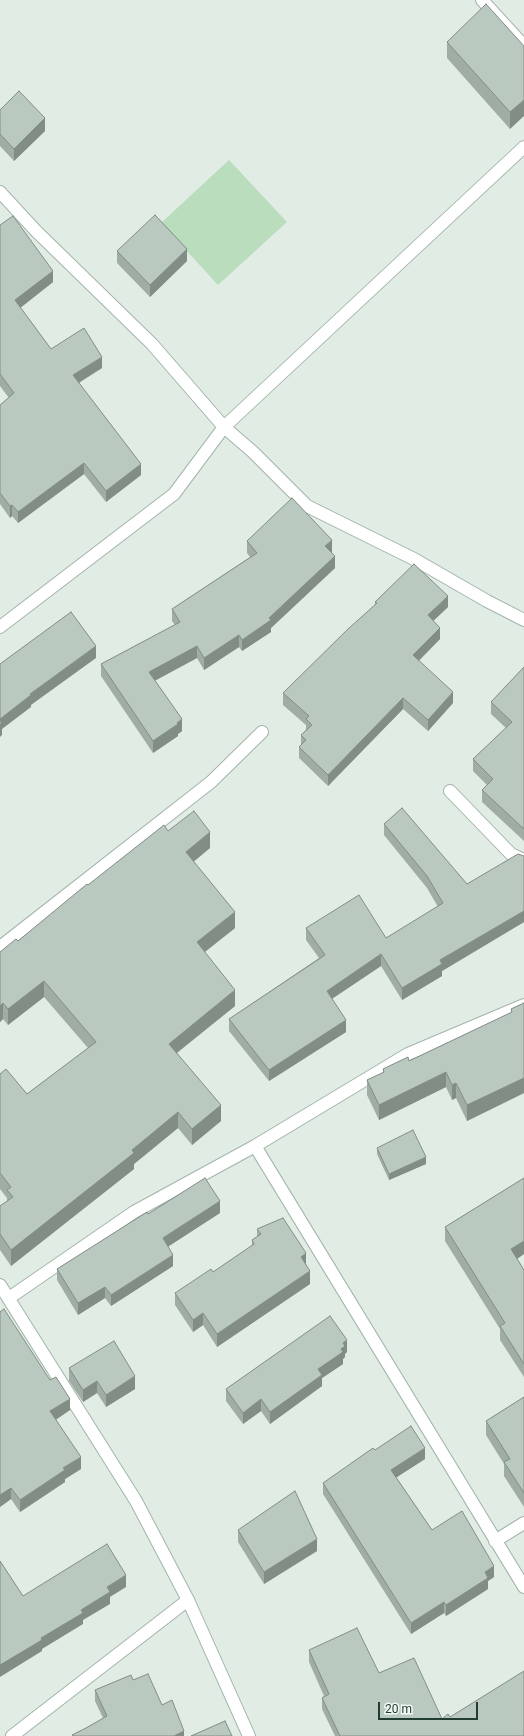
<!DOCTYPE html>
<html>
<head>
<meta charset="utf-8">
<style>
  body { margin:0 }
  #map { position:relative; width:524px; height:1736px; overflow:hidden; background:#e1ece5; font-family:Roboto,sans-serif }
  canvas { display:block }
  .scale { position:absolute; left:378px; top:1702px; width:100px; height:18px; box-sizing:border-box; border:2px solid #213c31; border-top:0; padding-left:5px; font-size:12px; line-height:14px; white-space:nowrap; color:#213c31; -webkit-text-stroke:3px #f1f8f4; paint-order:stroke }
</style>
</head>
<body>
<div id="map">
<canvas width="524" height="1736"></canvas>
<div class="scale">20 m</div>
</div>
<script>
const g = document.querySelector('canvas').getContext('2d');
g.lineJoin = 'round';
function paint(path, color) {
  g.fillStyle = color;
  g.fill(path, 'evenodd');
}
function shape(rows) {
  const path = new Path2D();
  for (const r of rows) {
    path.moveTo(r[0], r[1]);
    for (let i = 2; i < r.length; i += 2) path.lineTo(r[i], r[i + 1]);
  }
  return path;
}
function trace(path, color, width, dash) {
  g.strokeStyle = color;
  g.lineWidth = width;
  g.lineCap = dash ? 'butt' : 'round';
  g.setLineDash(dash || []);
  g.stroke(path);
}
const green = shape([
  [229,160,287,222,218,285,161,223]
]);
const lane = shape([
  [450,791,511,854,524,860],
  [12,1736,188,1600]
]);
const street = shape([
  [482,0,524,46],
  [0,192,36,231,152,344,224,427,253,452,307,506,414,559,487,601,524,620],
  [0,627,174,494,224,427,524,147],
  [0,947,211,782,262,732],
  [255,1146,524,1587],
  [0,1285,136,1501,188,1600,249,1736],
  [9,1298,134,1212,255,1146,408,1054,524,1005],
  [495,1541,524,1523]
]);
const wall = shape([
  [447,42,524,46,510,129,447,58],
  [0,110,45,131,14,161,0,146],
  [0,225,53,282,20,308,51,349,102,368,79,383,141,475,106,502,84,474,18,523,12,516,10,518,0,504,0,405,9,398,0,386],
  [117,251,187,261,150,297,117,263],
  [247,541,332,552,331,552,335,568,271,628,271,632,242,651,239,647,204,670,197,658,155,680,182,731,178,734,178,736,153,753,101,676,101,664,175,625,172,621,172,609,250,557,247,553],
  [375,602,448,607,433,621,440,639,419,661,453,703,428,731,403,709,328,786,299,758,299,747,301,745,301,735,306,730,306,725,283,705,283,693,375,605],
  [524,667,524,841,482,802,482,790,487,785,473,771,473,759,506,728,491,714,491,702],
  [384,824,467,884,524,856,524,922,442,971,442,976,402,1000,381,966,332,999,346,1032,269,1081,229,1031,229,1019,319,958,306,940,306,928,386,938,438,907,427,888,384,835],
  [168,831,210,848,193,862,235,928,205,952,235,1006,177,1053,221,1121,192,1145,178,1128,134,1164,134,1169,11,1266,0,1250,0,1206,7,1201,7,1198,0,1189,0,1074,27,1094,88,1048,44,997,8,1025,3,1019,0,1022,0,952,18,941,88,885],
  [524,1003,524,1093,467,1121,456,1098,452,1100,446,1087,379,1120,367,1095,367,1080,383,1073,383,1069,409,1061,511,1013,511,1009],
  [377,1148,426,1164,389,1180,377,1154],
  [524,1178,524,1254,517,1259,524,1270,524,1377,500,1340,500,1329,445,1241,445,1227],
  [220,1213,168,1246,173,1266,111,1306,105,1298,78,1315,57,1280,57,1269,148,1214],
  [257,1229,306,1265,310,1284,217,1347,203,1325,193,1332,175,1305,175,1293,213,1272,252,1246,252,1240,257,1237],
  [0,1312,50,1380,70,1410,56,1420,81,1469,65,1479,65,1482,20,1512,11,1499,0,1507],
  [347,1352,345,1354,345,1357,343,1359,343,1364,322,1378,322,1386,270,1424,261,1411,243,1424,226,1401,226,1389],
  [69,1368,135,1389,106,1407,97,1393,83,1402,69,1381],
  [524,1397,524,1507,504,1476,504,1464,486,1435,486,1421],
  [375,1450,425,1459,396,1477,432,1530,494,1577,488,1581,488,1589,446,1616,444,1613,411,1634,323,1494,323,1483],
  [238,1530,317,1551,264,1584,238,1542],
  [309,1650,379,1673,442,1719,450,1717,524,1736,335,1736,322,1709,322,1698,324,1696,309,1662],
  [133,1680,162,1705,184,1736,72,1736,72,1735,86,1728,103,1718,95,1701,95,1690]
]);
const shadedWall = shape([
  [524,100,524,116,510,129,510,112],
  [45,118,45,131,14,161,14,149],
  [187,249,187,261,150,297,150,285],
  [53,271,53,282,15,312,15,300],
  [102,357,102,368,73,386,73,375],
  [84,463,84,474,18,523,18,512],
  [141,464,141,475,106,502,106,491],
  [12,505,12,516,10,518,10,506],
  [332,540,332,552,325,558,325,546],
  [335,556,335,568,271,628,271,632,242,651,242,640,269,618],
  [448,596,448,607,428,626,428,615],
  [440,628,440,639,413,666,413,655],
  [239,635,239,647,204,670,204,658],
  [96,646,96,658,31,705,31,707,2,729,2,735,0,737,0,719,30,694],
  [197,646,197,658,149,684,149,672],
  [453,692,453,703,428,731,428,720],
  [403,698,403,709,328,786,328,775],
  [182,719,182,731,178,734,178,736,153,753,153,741],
  [210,832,210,848,186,868,186,852],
  [524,911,524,922,442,971,442,976,402,1000,402,988,440,960],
  [235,912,235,928,197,958,197,942],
  [381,954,381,966,327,1002,327,991],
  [44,981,44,997,8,1025,8,1009],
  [235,990,235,1006,169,1059,169,1044],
  [3,1003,3,1019,0,1022,0,1006],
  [346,1020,346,1032,269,1081,269,1070],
  [446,1072,446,1087,379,1120,379,1105],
  [524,1078,524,1093,467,1121,467,1105],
  [456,1083,456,1098,452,1100,452,1085],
  [221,1105,221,1121,192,1145,192,1129],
  [178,1112,178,1128,134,1164,134,1169,11,1266,11,1250,132,1150],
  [426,1157,426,1164,389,1180,389,1174],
  [220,1201,220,1213,163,1250,163,1238],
  [524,1241,524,1254,511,1263,511,1249],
  [306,1253,306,1266,301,1257],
  [173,1255,173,1266,111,1306,111,1295],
  [310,1271,310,1284,217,1347,217,1334],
  [105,1287,105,1298,78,1315,78,1303],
  [203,1313,203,1325,193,1332,193,1320],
  [347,1340,347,1352,345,1354,345,1357,343,1359,343,1364,322,1378,322,1386,270,1424,270,1412,341,1349,343,1343],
  [135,1376,135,1389,106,1407,106,1395],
  [97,1381,97,1393,83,1402,83,1390],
  [70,1399,70,1410,50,1423,50,1411],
  [261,1399,261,1411,243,1424,243,1413],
  [425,1448,425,1459,391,1481,391,1470],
  [81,1457,81,1469,65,1479,65,1482,20,1512,20,1500,63,1468],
  [11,1488,11,1499,0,1507,0,1495],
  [317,1539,317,1551,264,1584,264,1572],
  [494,1566,494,1577,488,1581,488,1589,446,1616,446,1605,485,1572],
  [126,1575,126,1587,110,1597,110,1604,83,1620,83,1624,42,1649,42,1651,0,1677,0,1665,81,1610,107,1587],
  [444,1602,444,1613,411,1634,411,1623],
  [184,1731,184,1736,174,1736]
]);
const building = shape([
  [486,4,524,46,524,100,510,112,447,42,486,4],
  [19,91,45,118,14,149,0,134,0,110,19,91],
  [155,215,187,249,150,285,117,251,155,215],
  [13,216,53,271,15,300,51,349,84,328,102,357,73,375,141,464,106,491,84,463,18,512,12,505,10,506,0,493,0,405,14,393,0,374,0,225,13,216],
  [292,498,332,540,325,546,335,556,269,618,271,620,242,640,239,635,204,658,197,646,149,672,182,719,177,723,178,724,153,741,101,664,180,622,172,609,257,553,247,541,292,498],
  [414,564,448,596,428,615,440,628,413,655,453,692,428,720,403,698,328,775,299,747,306,740,301,735,312,725,306,719,309,716,283,693,348,629,377,603,375,602,414,564],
  [71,612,96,646,30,694,31,695,0,719,0,664,71,612],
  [524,667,524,829,482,790,493,779,473,759,512,722,491,702,524,667],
  [0,720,2,723,0,725,0,720],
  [402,808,467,884,518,854,524,856,524,911,440,960,442,964,402,988,381,954,327,991,346,1020,269,1070,229,1019,325,955,306,928,359,895,386,938,443,903,427,876,384,824,402,808],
  [194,811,210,832,186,852,235,912,197,942,235,990,169,1044,221,1105,192,1129,178,1112,132,1150,134,1153,11,1250,0,1234,0,1206,13,1197,7,1190,11,1187,0,1173,0,1074,6,1069,27,1094,96,1042,44,981,8,1009,3,1003,0,1006,0,952,16,939,18,941,87,884,88,885,164,825,168,831,194,811],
  [524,1003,524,1078,467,1105,456,1083,452,1085,446,1072,379,1105,367,1080,384,1072,383,1069,408,1057,409,1061,512,1012,511,1009,524,1003],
  [413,1130,426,1157,389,1174,377,1148,413,1130],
  [205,1178,220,1201,163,1238,173,1255,111,1295,105,1287,78,1303,57,1269,147,1212,148,1214,205,1178],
  [524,1178,524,1241,511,1249,524,1270,524,1364,500,1326,505,1323,445,1227,524,1178],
  [283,1218,306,1253,301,1257,310,1271,217,1334,203,1313,193,1320,175,1293,211,1269,213,1272,254,1244,252,1240,261,1234,257,1229,283,1218],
  [4,1309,50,1380,56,1377,70,1399,50,1411,81,1457,63,1468,65,1470,20,1500,11,1488,0,1495,0,1312,4,1309],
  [330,1316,347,1340,343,1343,345,1346,341,1349,343,1352,318,1369,322,1375,270,1412,261,1399,243,1413,226,1389,330,1316],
  [114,1341,135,1376,106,1395,97,1381,83,1390,69,1368,114,1341],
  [524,1397,524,1493,504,1462,510,1459,486,1421,524,1397],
  [411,1426,425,1448,391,1470,432,1530,462,1511,494,1566,485,1572,488,1578,446,1605,444,1602,411,1623,323,1483,373,1448,375,1450,411,1426],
  [295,1491,317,1539,264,1572,238,1530,295,1491],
  [107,1544,126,1575,107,1587,110,1592,81,1610,83,1613,41,1638,42,1640,0,1665,0,1561,23,1596,107,1544],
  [357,1628,379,1673,414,1658,442,1719,448,1714,450,1717,524,1671,524,1736,340,1736,322,1698,329,1694,309,1650,357,1628],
  [148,1674,162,1705,172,1700,184,1731,174,1736,73,1736,72,1735,86,1728,107,1716,95,1690,131,1675,133,1680,148,1674],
  [225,1721,232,1736,191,1736,225,1721]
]);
paint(green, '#b9ddbd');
trace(lane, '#a4b4ab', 14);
trace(street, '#a4b4ab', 14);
trace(lane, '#fff', 12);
trace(street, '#fff', 12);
paint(wall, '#9fada5');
paint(shadedWall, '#828d86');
paint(building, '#b9c9c0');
trace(building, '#828d86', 1);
</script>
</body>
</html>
